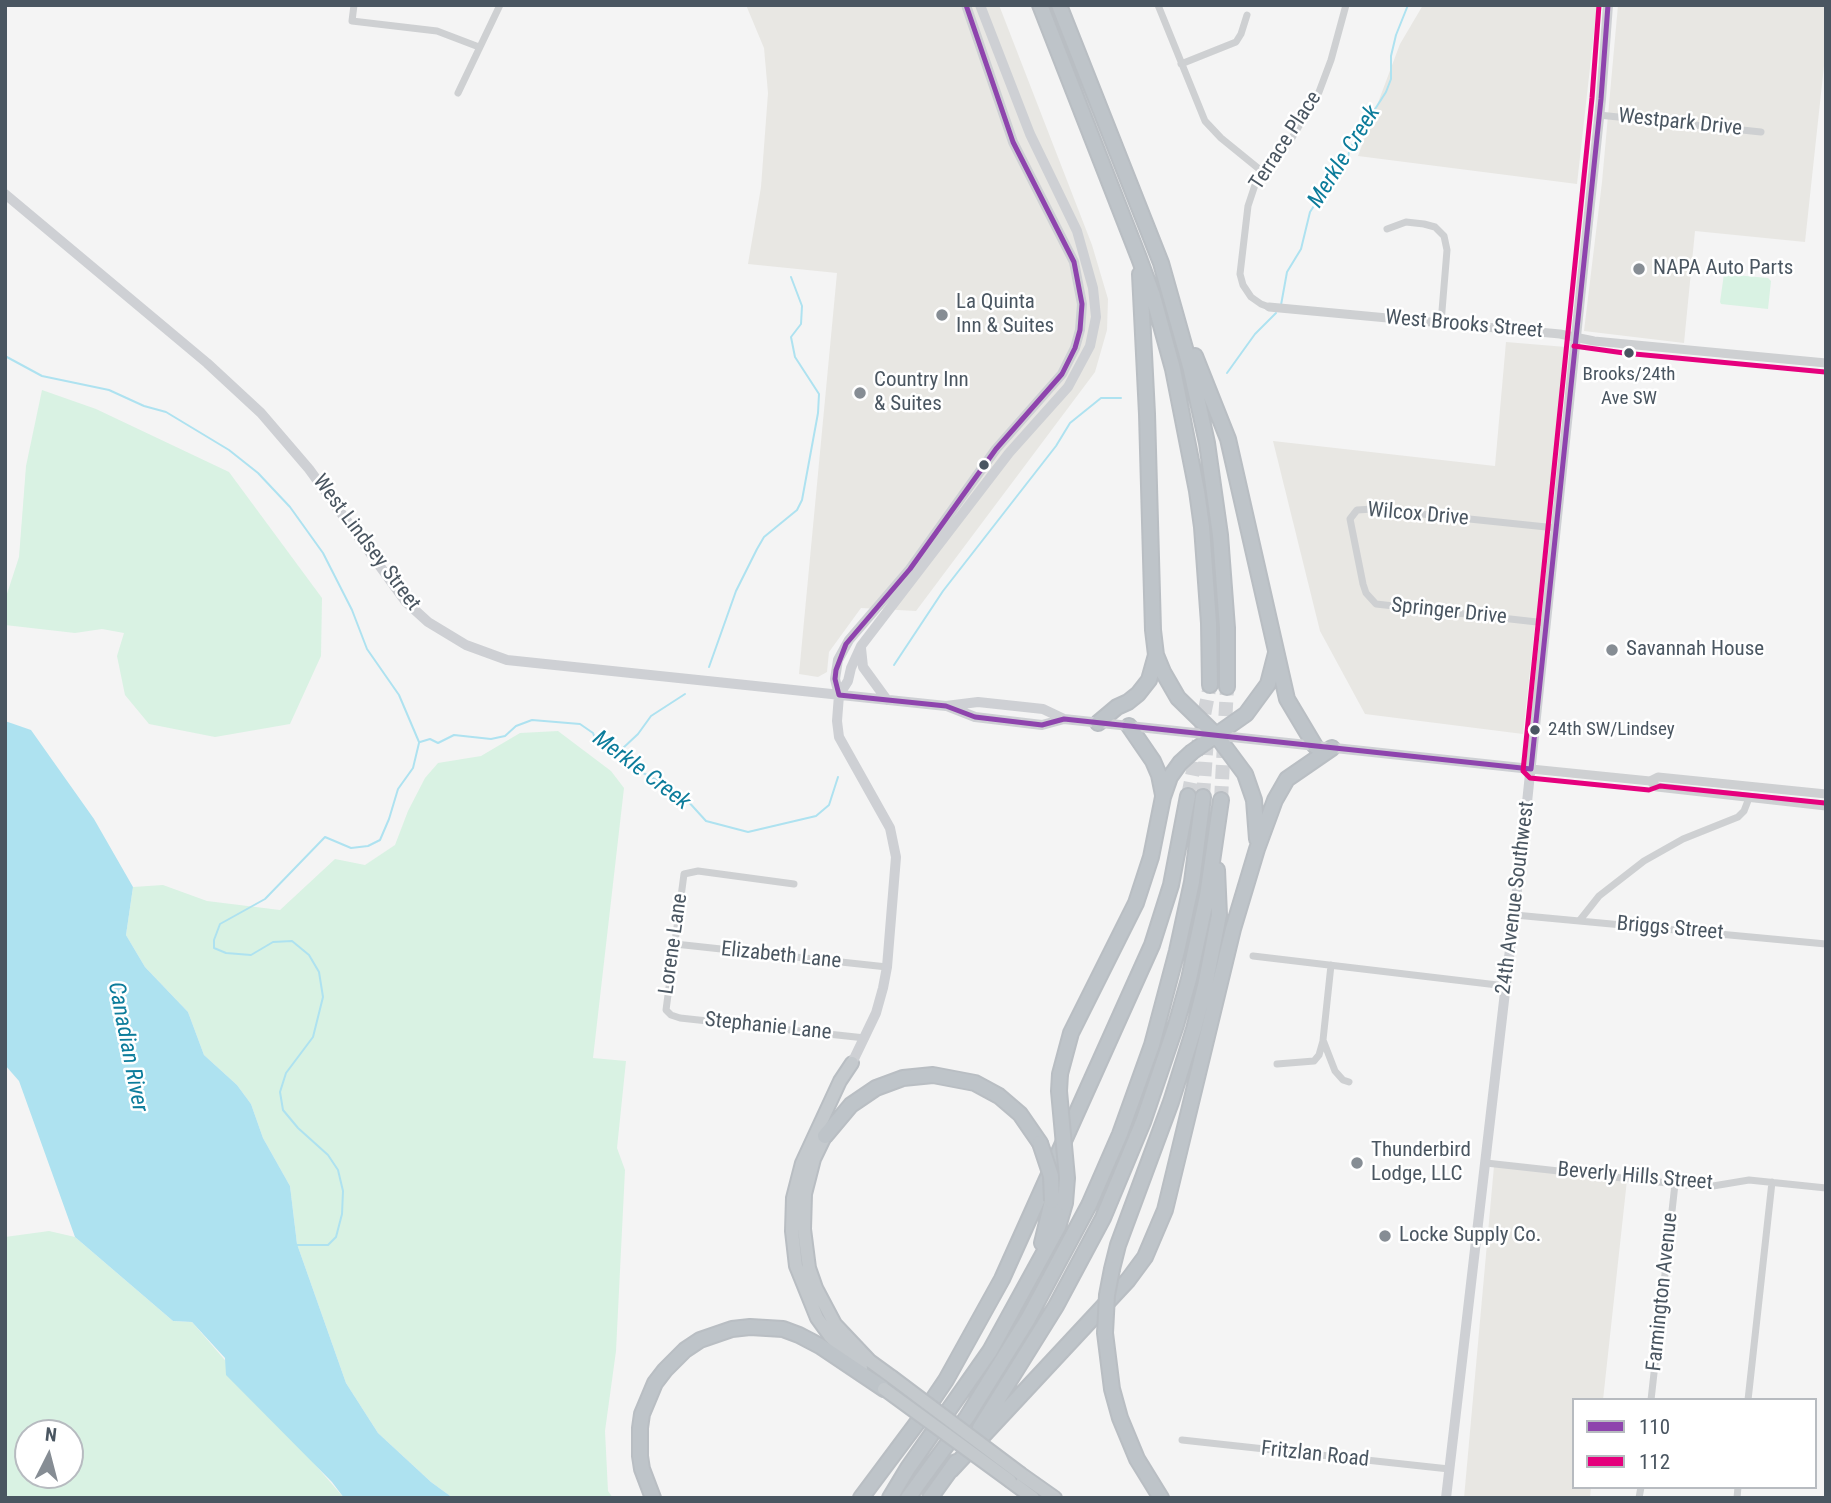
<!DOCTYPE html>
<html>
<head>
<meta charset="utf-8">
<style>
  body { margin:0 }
  #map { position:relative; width:1831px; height:1503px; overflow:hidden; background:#f4f4f4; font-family:"Roboto Condensed",sans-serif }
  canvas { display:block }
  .frame { position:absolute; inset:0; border:7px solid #4a5661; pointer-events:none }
  .legend { position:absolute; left:1572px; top:1398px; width:245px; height:91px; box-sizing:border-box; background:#fff; border:2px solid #b7bbc0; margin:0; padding:9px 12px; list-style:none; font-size:21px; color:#4a5661 }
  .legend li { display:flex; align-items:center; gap:14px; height:35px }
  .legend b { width:35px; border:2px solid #b7bbc0 }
  .north { position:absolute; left:14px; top:1419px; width:70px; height:70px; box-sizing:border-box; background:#fff; border:2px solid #b7bbc0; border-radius:50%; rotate:6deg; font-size:19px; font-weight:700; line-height:28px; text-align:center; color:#4a5661 }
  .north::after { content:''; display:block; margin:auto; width:24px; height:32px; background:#868d94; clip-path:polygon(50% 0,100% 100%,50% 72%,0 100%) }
</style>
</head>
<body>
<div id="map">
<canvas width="1831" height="1503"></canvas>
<div class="frame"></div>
<ul class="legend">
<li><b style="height:9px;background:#8e44ad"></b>110</li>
<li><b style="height:9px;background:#e5007d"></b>112</li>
</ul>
<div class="north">N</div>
</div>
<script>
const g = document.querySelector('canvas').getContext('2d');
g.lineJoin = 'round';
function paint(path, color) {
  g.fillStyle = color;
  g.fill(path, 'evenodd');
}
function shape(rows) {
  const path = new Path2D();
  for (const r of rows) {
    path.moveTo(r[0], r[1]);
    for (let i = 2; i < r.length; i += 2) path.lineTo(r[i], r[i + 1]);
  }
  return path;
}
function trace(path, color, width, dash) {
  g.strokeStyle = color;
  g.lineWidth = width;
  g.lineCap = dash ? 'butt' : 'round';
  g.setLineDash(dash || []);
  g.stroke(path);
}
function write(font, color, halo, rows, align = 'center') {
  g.font = font + ' "Roboto Condensed",sans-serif';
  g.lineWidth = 5;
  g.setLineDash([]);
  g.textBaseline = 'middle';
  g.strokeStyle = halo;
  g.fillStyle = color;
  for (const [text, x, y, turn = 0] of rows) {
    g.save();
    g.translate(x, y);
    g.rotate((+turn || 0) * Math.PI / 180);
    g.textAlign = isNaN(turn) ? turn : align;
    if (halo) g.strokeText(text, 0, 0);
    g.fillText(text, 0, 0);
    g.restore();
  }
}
const commercial = shape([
  [746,5,999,5,1092,245,1108,299,1107,330,1095,372,916,611,861,608,829,652,827,672,818,677,799,674,837,273,748,264,761,187,768,93,764,48],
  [1423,5,1597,5,1577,184,1358,156,1400,44],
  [1618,5,1826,5,1826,47,1805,242,1695,231,1684,343,1584,331,1602,182],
  [1506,342,1566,347,1523,734,1365,714,1320,631,1273,441,1495,466],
  [1494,1166,1627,1180,1603,1400,1574,1400,1574,1487,1591,1487,1590,1498,1464,1498]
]);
const green = shape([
  [1724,274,1768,278,1771,281,1768,309,1721,304,1720,302],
  [42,390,96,409,229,472,322,598,321,656,290,724,215,737,149,724,125,695,117,656,124,633,102,629,75,633,5,625,5,600,19,557,26,466],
  [558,731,611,771,624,788,593,1058,626,1061,617,1148,625,1170,616,1351,605,1431,608,1491,613,1498,453,1498,431,1482,378,1433,346,1383,297,1244,290,1186,263,1138,251,1104,237,1085,204,1055,188,1012,145,967,126,935,133,887,163,885,207,901,280,910,335,859,365,865,395,845,408,811,425,778,438,763,481,756,520,733],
  [49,1231,75,1237,173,1321,192,1322,344,1498,5,1498,5,1237],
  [28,1433,70,1433,70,1475,28,1475]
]);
const water = shape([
  [5,721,31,730,94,819,133,887,126,935,145,967,188,1012,204,1055,237,1085,251,1104,263,1138,290,1186,297,1244,346,1383,378,1433,431,1482,453,1498,344,1498,332,1482,226,1375,225,1358,192,1322,173,1321,75,1237,19,1081,5,1065]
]);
const stream = shape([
  [1281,305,1287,272,1301,249,1310,212,1319,198,1336,180,1347,161,1350,148,1386,92,1391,79,1391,56,1396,35,1408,5],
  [5,356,42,376,109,390,144,406,166,412,229,450,258,473,290,507,323,553,352,610,367,649,399,695,419,742],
  [1227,373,1255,334,1276,313],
  [894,665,943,591,1056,446,1070,423,1101,398,1121,398],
  [709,667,736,591,757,549,764,537,797,510,802,500,818,413,819,394,795,357,791,337,801,324,802,306,791,277],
  [420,742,430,739,438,743,454,735,491,739,505,736,516,726,532,720,580,724,593,733,596,741,603,748,612,752,624,763,670,787,686,799,706,821,748,832,816,816,829,805,838,777],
  [613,752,622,749,638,734,651,716,685,694],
  [296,1245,328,1245,336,1237,342,1214,343,1191,338,1170,328,1155,298,1128,283,1110,280,1092,286,1073,313,1037,323,997,319,972,309,955,292,941,273,942,251,955,226,953,214,948,214,940,220,924,265,899,325,837,351,848,368,846,380,840,389,819,398,789,413,768,419,743]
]);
const motorwayTunnel = shape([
  [1188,796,1210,685],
  [1203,797,1207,738],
  [1221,800,1227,687]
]);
const minor = shape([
  [354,5,352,21,437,31,479,47],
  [1158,5,1205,121,1221,138,1264,173],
  [1181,64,1236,42,1241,34,1247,15],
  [458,93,500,5],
  [1599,115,1761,132],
  [1387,229,1406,222,1424,224,1435,227,1444,236,1447,250,1441,323],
  [1269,307,1261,304,1251,297,1243,285,1240,274,1248,206,1256,182,1289,143,1319,92,1331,60,1346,5],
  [1546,623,1376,604,1366,593,1363,584,1350,519,1357,510,1373,509,1556,528],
  [794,884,698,871,684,874,666,1010,671,1015,680,1018,865,1038],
  [1515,915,1826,944],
  [1580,920,1599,896,1644,861,1683,839,1738,817,1744,811,1749,798],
  [675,944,887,967],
  [1253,956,1506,986],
  [1331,965,1323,1040,1335,1071,1343,1080,1349,1082],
  [1277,1064,1314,1061,1319,1055,1323,1041],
  [1486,1163,1695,1186,1713,1186,1749,1180,1826,1188],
  [1651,1400,1675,1184],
  [1748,1400,1772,1182],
  [1182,1440,1449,1469],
  [1639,1498,1641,1487],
  [1737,1498,1738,1487]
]);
const tertiary = shape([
  [1269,307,1560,334,1594,341,1826,363],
  [1531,769,1650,781,1658,777,1826,794],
  [1650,781,1657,787,1826,806]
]);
const secondary = shape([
  [5,194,207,363,261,413,309,469,406,602,428,622,466,645,507,660,946,706,978,702,1043,709,1064,719,1531,769],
  [861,648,863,667,887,700],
  [839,695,848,681,851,668,861,646,1009,453,1068,387,1090,346,1096,317,1093,288,1077,231,1030,134,980,5],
  [947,706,975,717,1042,725,1064,719],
  [852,1063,876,1013,883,988,887,967,896,857,890,828,839,737,837,721,839,695,835,679,838,660,849,640,910,569,996,449,1062,374,1075,348,1080,330,1082,304,1074,262,1013,142,966,5],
  [1446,1498,1526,812,1601,99,1608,5]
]);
const trunk = shape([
  [852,1063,840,1081,802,1163,793,1198,792,1231,796,1266,817,1318,830,1336,861,1368],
  [828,1130,814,1159,805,1194,804,1229,809,1268,816,1288,835,1324,870,1361,892,1377],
  [1021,1474,1055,1498],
  [1010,1481,1033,1498]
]);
const motorway = shape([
  [1040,5,1139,258,1153,296,1173,369,1197,491,1202,527,1209,623,1210,685],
  [1059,5,1161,263,1190,366,1207,443,1220,535,1227,628,1227,687],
  [1140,274,1147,414,1153,630,1156,655,1163,672,1178,698,1216,735,1245,774,1254,800,1257,839],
  [1195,356,1228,439,1287,699,1315,746],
  [1098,723,1117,707,1128,702,1138,694,1149,680,1156,655],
  [1129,726,1153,761,1159,775,1163,795],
  [1060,1074,1071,1033,1136,903,1151,857,1163,797,1170,777,1180,763,1192,752,1246,714,1268,684,1276,653],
  [825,1136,851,1105,876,1088,903,1078,933,1075,975,1083,999,1096,1020,1114,1040,1143],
  [1042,1243,1052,1201],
  [1112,1269,1118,1245,1171,1102,1194,1029,1205,986,1219,915,1217,870],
  [1105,1333,1112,1389,1120,1418,1137,1459,1161,1498],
  [980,1428,1056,1306,1103,1218,1143,1122,1176,1025,1189,979,1207,896,1221,800],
  [951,1470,1128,1280,1145,1257,1165,1210,1233,929,1257,849,1275,800,1287,779,1332,748],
  [653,1498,642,1469,640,1456,640,1428,642,1414,655,1383,665,1370,685,1350,700,1340,732,1329,750,1327,783,1329,799,1335,820,1346,884,1389],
  [861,1498,917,1423,946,1380,1002,1279,1152,945,1171,885,1188,796],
  [890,1498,908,1468,990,1351,1058,1227,1065,1203],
  [908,1498,967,1417,1028,1319,1089,1205,1120,1134,1152,1045,1177,951,1192,882,1203,797],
  [930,1498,956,1462]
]);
const trunkBridge = shape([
  [892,1377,1021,1474],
  [884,1389,1010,1481]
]);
const motorwayBridge = shape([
  [1060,1074,1059,1091,1067,1178,1065,1203],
  [1040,1143,1051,1176,1052,1201],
  [1105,1333,1107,1295,1112,1269]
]);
const bus1 = shape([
  [966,5,1013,142,1074,262,1082,304,1080,330,1075,348,1062,374,996,449,910,569,846,644,836,670,835,679,839,695,946,706,975,717,1042,725,1064,719,1531,769,1601,99,1608,5]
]);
const bus2 = shape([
  [1599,5,1592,98,1523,771,1530,778,1649,790,1660,786,1825,803],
  [1574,346,1624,353,1825,372]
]);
const markers = [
  [1639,269,7,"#868d94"],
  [942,315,7,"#868d94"],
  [1629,353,6,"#4a5661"],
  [860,393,7,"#868d94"],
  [984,465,6,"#4a5661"],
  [1612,650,7,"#868d94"],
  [1535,730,6,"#4a5661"],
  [1357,1163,7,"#868d94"],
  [1385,1236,7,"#868d94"]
];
const busNames = [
  ["Brooks/24th",1629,375],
  ["Ave SW",1629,399],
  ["24th SW/Lindsey",1548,730,"left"]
];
const streetNames = [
  ["Westpark Drive",1680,123,6],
  ["Terrace Place",1286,141,-57],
  ["West Brooks Street",1464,325,5],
  ["Wilcox Drive",1418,515,5],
  ["West Lindsey Street",366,543,53],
  ["Springer Drive",1449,612,6],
  ["24th Avenue Southwest",1516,898,-83],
  ["Briggs Street",1670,929,5],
  ["Lorene Lane",674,944,-82],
  ["Elizabeth Lane",781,956,6],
  ["Stephanie Lane",768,1027,6],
  ["Beverly Hills Street",1635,1177,5],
  ["Farmington Avenue",1663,1292,-84],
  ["Fritzlan Road",1315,1455,6]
];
const poiNames = [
  ["NAPA Auto Parts",1653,269],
  ["La Quinta",956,303],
  ["Inn & Suites",956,327],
  ["Country Inn",874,381],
  ["& Suites",874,405],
  ["Savannah House",1626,650],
  ["Thunderbird",1371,1151],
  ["Lodge, LLC",1371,1175],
  ["Locke Supply Co.",1399,1236]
];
const waterNames = [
  ["Merkle Creek",1345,157,-58],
  ["Merkle Creek",641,771,37],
  ["Canadian River",127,1047,79]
];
paint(commercial, '#e8e7e3');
paint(green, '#d9f2e3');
paint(water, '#aee2f0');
trace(stream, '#aee2f0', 2);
trace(motorwayTunnel, '#d2d4d7', 14, [14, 7]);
trace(trunk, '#b9bec3', 16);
trace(motorway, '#b9bec3', 18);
trace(minor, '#ced0d2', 7);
trace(tertiary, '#ced0d2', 9);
trace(secondary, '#ced0d4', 10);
trace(trunk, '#c4c9cd', 12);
trace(motorway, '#bec4c9', 14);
trace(trunkBridge, '#b9bec3', 16, []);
trace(motorwayBridge, '#b9bec3', 18, []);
trace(trunkBridge, '#c4c9cd', 12);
trace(motorwayBridge, '#bec4c9', 14);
trace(bus1, '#8e44ad', 5);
trace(bus2, '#e5007d', 5);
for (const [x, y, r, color] of markers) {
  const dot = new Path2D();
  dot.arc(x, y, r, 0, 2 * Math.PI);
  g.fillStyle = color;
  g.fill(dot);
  trace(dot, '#fff', 2.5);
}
write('19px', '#4a5661', '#fff', busNames);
write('21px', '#4a5661', '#fff', streetNames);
write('21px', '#4a5661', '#fff', poiNames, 'left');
write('italic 23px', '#0c7c9b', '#fff', waterNames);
</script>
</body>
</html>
